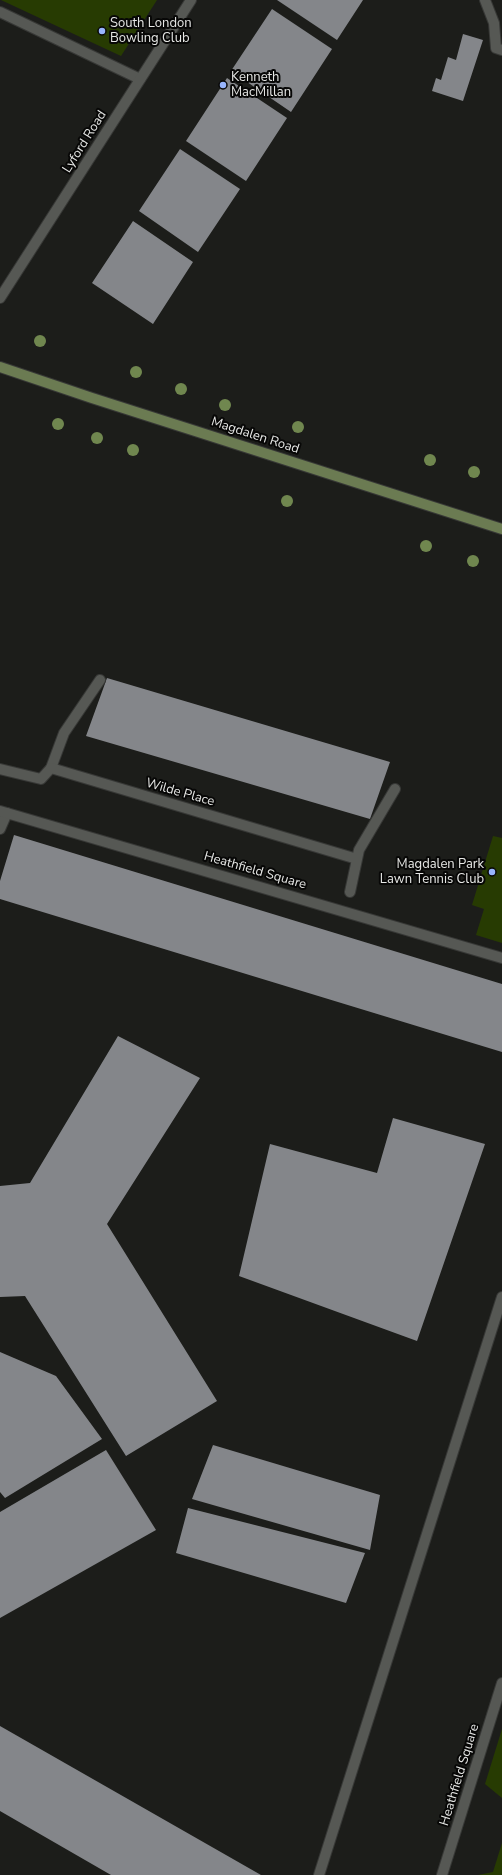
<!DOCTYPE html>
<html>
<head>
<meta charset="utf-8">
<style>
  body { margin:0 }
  canvas { display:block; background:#1c1d1a }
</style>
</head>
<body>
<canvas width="502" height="1875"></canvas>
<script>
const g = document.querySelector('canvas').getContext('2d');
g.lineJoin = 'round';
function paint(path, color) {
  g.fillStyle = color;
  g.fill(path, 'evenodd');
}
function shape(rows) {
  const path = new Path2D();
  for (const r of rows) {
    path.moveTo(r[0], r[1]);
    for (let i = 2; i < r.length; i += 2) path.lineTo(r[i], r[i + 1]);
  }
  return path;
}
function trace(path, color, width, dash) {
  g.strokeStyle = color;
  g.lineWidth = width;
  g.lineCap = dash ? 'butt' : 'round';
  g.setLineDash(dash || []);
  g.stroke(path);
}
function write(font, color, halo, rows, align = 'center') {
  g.font = font + ' "Nunito Sans",sans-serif';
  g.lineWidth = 4;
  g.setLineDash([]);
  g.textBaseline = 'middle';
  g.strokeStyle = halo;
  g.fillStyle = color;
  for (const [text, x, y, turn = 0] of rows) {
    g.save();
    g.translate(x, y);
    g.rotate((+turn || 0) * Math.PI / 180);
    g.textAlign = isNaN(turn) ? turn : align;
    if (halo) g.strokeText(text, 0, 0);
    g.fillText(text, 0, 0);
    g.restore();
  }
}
const green = shape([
  [1,0,157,0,121,56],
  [493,836,502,838,502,943,476,935,484,909,472,905],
  [502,1729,502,1798,485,1784],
  [502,1843,502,1875,478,1875,493,1872]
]);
const building = shape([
  [277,0,363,0,337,40],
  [272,9,332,49,291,112,231,71],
  [463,34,483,40,463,101,432,91,436,78,441,80,448,57,456,60],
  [227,78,287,118,246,181,186,141],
  [180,149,240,189,198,252,139,211],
  [133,221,193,262,153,324,92,283],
  [107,678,390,762,370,819,86,736],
  [14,835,502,984,502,1052,0,899,0,881],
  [118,1036,200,1078,107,1224,217,1401,126,1456,25,1296,0,1297,0,1186,30,1183],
  [393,1118,485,1144,417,1341,239,1276,270,1144,377,1173],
  [0,1352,56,1376,102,1439,5,1498,0,1492],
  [213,1445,380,1495,370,1550,192,1499],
  [106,1450,156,1530,0,1618,0,1512],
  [188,1508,365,1553,346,1603,176,1553],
  [0,1726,261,1875,111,1875,0,1811]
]);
const lane = shape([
  [485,0,494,23,496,48,502,50],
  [0,12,140,79],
  [51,768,64,733,100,680],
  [0,829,7,813],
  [319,1875,502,1297]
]);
const street = shape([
  [0,298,191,0],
  [0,769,41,779,51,768,357,859],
  [0,811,502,958],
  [350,892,359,850,395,789],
  [442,1875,502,1683]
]);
const secondary = shape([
  [0,367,92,398,502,529]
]);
const trees = [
  [40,341],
  [136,372],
  [181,389],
  [225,405],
  [58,424],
  [298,427],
  [97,438],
  [133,450],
  [430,460],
  [474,472],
  [287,501],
  [426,546],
  [473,561]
];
const markers = [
  [102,31,4,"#98b5fd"],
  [223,85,4,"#98b5fd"],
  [492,872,4,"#98b5fd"]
];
const poiNames = [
  ["South London",110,24],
  ["Bowling Club",110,39],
  ["Kenneth",231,78],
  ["MacMillan",231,93],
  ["Magdalen Park",484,865,"right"],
  ["Lawn Tennis Club",484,880,"right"]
];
const streetNames = [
  ["Lyford Road",85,142,-58],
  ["Magdalen Road",255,436,18],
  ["Wilde Place",180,793,16],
  ["Heathfield Square",255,871,16],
  ["Heathfield Square",460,1775,-73]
];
paint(green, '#273b02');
paint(building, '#84868a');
trace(lane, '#373836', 12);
trace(street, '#373836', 12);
trace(secondary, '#373836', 12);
trace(lane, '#565854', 10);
trace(street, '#565854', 10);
trace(secondary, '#6b7b52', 10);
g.fillStyle = '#70874f';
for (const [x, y] of trees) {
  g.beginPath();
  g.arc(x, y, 6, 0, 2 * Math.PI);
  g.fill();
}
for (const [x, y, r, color] of markers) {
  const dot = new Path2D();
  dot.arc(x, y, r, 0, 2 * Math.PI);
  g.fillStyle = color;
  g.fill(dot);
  trace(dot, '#070706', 1.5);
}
write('13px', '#e6e7e5', '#070706', poiNames, 'left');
write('13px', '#e6e7e5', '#070706', streetNames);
</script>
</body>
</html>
